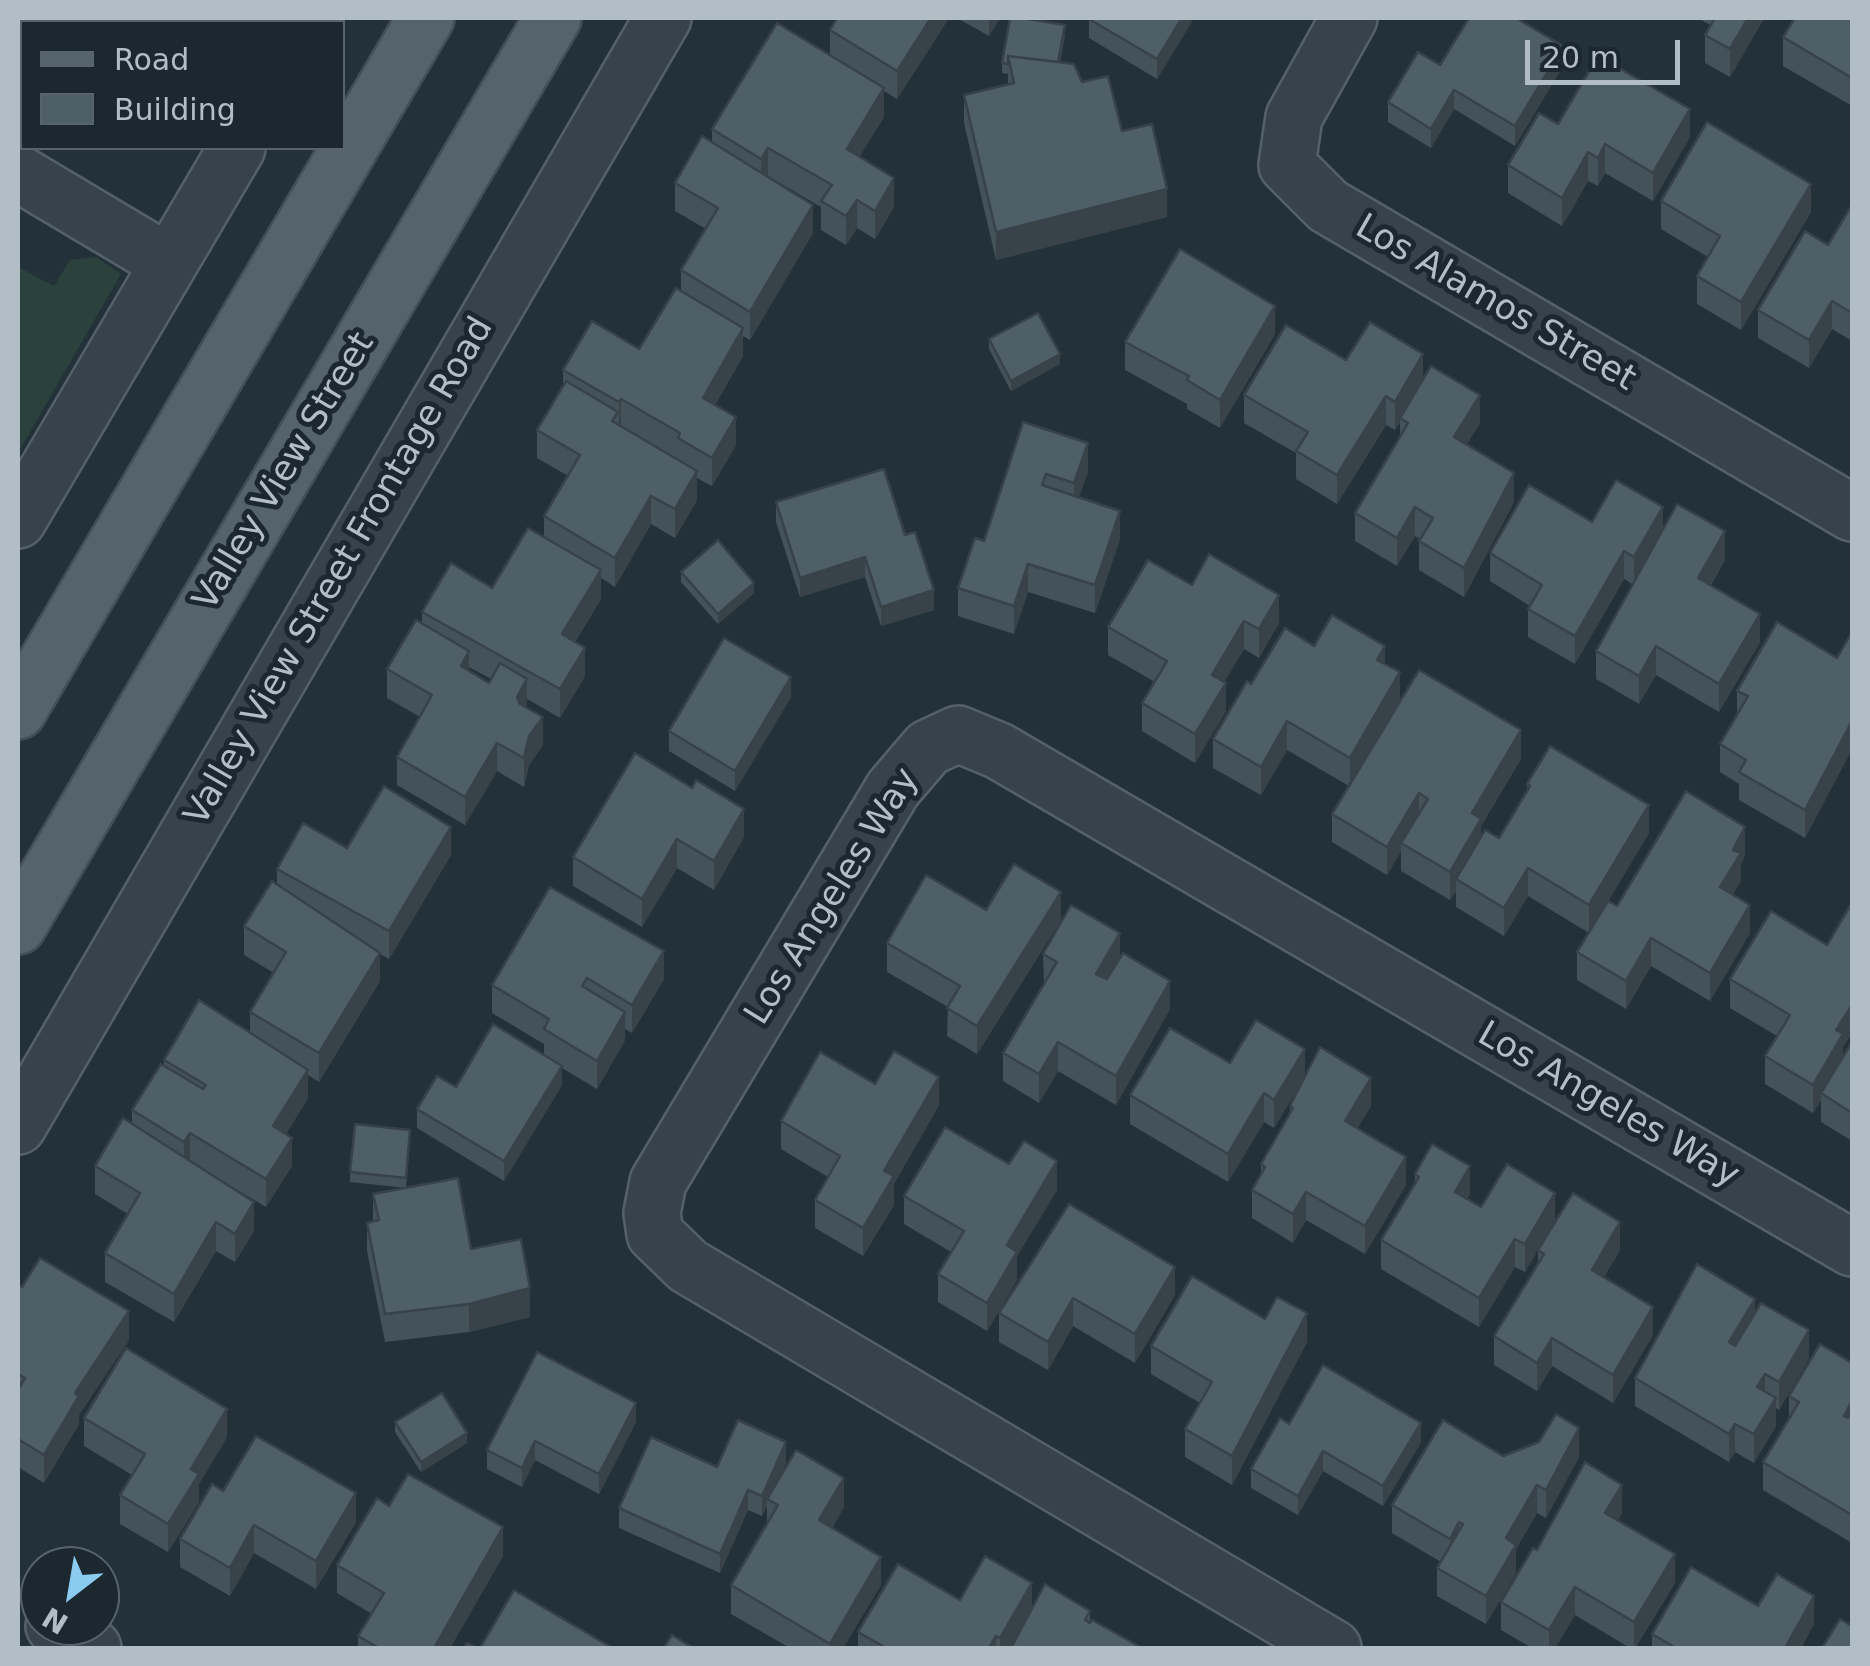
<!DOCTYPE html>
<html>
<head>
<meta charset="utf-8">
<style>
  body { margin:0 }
  #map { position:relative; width:1870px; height:1666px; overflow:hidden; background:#233239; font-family:"DejaVu Sans",sans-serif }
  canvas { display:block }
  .frame { position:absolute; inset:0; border:20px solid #b2bec6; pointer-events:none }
  .legend { position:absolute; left:20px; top:20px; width:325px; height:130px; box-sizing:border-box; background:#1c282f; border:2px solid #58646b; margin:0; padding:12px 18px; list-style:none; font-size:30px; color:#b2bec6 }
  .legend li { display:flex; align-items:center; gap:20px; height:50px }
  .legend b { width:50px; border:2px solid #58646b }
  .north { position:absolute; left:20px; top:1546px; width:100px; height:100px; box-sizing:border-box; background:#1c282f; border:2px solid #58646b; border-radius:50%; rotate:211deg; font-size:28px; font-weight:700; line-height:40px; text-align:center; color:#b2bec6 }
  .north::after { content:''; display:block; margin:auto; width:35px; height:45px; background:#8bcbf2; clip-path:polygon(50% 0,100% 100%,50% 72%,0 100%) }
  .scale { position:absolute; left:1525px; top:40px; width:155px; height:45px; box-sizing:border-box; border:5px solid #b2bec6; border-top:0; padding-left:12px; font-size:30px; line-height:35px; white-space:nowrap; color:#b2bec6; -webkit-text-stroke:8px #1c282f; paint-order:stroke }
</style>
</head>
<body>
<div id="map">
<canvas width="1870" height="1666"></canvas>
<div class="frame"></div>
<ul class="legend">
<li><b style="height:12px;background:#55636a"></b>Road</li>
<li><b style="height:28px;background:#4f5f68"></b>Building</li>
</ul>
<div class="north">N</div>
<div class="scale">20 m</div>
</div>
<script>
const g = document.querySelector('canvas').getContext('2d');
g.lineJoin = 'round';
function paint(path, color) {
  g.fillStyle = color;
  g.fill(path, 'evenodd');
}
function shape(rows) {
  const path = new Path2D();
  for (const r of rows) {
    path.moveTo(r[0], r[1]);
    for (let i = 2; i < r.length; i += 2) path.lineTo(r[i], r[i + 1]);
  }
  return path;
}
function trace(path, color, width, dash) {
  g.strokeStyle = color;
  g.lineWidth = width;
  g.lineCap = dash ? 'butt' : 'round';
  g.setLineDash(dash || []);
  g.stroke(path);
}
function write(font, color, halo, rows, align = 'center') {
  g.font = font + ' "DejaVu Sans",sans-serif';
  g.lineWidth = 10;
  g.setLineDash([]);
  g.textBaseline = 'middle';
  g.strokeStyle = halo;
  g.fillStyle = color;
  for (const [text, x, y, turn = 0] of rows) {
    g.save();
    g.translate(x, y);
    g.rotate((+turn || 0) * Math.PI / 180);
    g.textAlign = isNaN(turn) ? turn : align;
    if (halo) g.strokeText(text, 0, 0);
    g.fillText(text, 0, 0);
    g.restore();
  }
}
const green = shape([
  [96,257,121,274,18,453,18,267,54,286,70,260]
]);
const minor = shape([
  [1349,18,1294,117,1287,165,1328,206,1852,513],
  [309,22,312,18],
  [18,173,169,263],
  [18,520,237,148],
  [18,1126,663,18],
  [54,1626,93,1648],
  [1333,1648,688,1266,655,1234,652,1213,658,1182,893,789,928,748,958,734,999,751,1852,1248]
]);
const major = shape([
  [18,711,426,18],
  [18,926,553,18]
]);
const wall = shape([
  [41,18,188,18,188,22,49,22],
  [949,18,897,99,884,91,884,117,859,157,894,207,875,239,857,228,846,245,821,230,821,207,768,176,813,233,750,340,743,336,743,356,715,405,736,445,712,486,697,478,697,500,675,538,651,524,615,587,601,578,601,599,575,642,585,676,560,718,527,699,527,708,543,745,529,765,524,787,497,771,465,825,397,785,397,757,420,717,387,698,387,669,422,623,422,612,492,588,544,537,544,516,568,476,537,458,537,430,563,385,563,370,639,349,681,291,681,270,706,229,675,211,675,183,712,143,712,129,830,55,830,30],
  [469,667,491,679,489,683,469,671],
  [957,18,1000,18,989,36],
  [1194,18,1157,79,1089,38,1089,19],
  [1697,18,1764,18,1730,77,1705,63,1705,35,1711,25],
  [1852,18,1852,106,1783,66,1783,37],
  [1065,35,1060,62,1082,82,1122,131,1167,217,996,260,964,123,964,95,1008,85,1008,74,1002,73,1002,63],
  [1563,66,1515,146,1454,109,1431,148,1388,122,1388,102],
  [1558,124,1690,137,1653,201,1605,173,1598,186,1588,181,1562,226,1508,193,1508,165],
  [1661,201,1811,212,1741,330,1697,304,1697,276,1708,257,1661,229],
  [1852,210,1852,341,1832,329,1809,368,1758,338,1758,310,1828,245],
  [1275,334,1220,428,1187,409,1187,404,1125,370,1125,342],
  [989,339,1060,364,1011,391,989,349],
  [1346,360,1423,379,1480,423,1466,445,1514,502,1464,597,1419,570,1419,541,1420,539,1415,536,1397,566,1355,541,1355,513,1400,438,1400,422,1395,430,1386,425,1337,504,1296,479,1296,453,1244,423,1244,395],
  [1023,422,1088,471,1079,497,1120,539,1095,613,1028,592,1014,634,958,616,958,588,984,541],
  [776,502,905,535,934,610,881,626,865,577,800,597,776,522],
  [1592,522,1663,530,1725,560,1711,585,1760,642,1719,712,1656,675,1639,704,1596,679,1596,651,1632,584,1624,579,1575,664,1528,637,1528,609,1530,606,1490,581,1490,553],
  [681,572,754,593,718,624,681,582],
  [1192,585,1279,623,1259,658,1244,649,1224,682,1226,711,1195,763,1142,731,1142,703,1155,682,1108,655,1108,627],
  [1852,632,1852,749,1805,838,1739,800,1739,784,1720,772,1720,744,1737,715,1737,691,1837,658],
  [1314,646,1385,664,1400,701,1521,759,1481,826,1481,837,1499,838,1527,791,1527,784,1649,833,1608,901,1617,906,1745,855,1741,864,1741,881,1733,894,1750,933,1710,1001,1651,966,1626,1009,1577,980,1577,952,1589,933,1528,896,1504,936,1456,907,1456,891,1450,900,1401,871,1401,851,1387,875,1332,842,1332,814,1349,786,1287,750,1261,795,1213,768,1213,739,1251,684],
  [791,697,735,791,669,751,669,731],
  [635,753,744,837,714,890,677,868,642,927,573,886,573,857],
  [347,848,451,855,389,959,380,954,380,981,319,1082,308,1075,308,1098,286,1134,292,1166,266,1207,189,1161,254,1231,235,1262,216,1251,174,1322,105,1282,105,1253,128,1214,95,1194,95,1166,132,1125,132,1110,164,1066,164,1060,250,1033,250,1012,274,973,244,955,244,926,277,884,277,869],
  [550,887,664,979,632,1033,625,1029,625,1040,597,1089,562,1068,562,1085,504,1181,417,1128,417,1109,456,1087,544,1055,544,1044,492,1013,492,985],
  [1852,907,1852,1033,1843,1047,1843,1057,1852,1042,1852,1141,1821,1122,1821,1100,1813,1113,1765,1084,1765,1056,1777,1036,1730,1008,1730,979,1827,945],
  [986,910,1061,920,977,1054,947,1036,948,1007,887,972,887,943],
  [1043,954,1120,958,1170,1009,1116,1105,1058,1071,1039,1103,1003,1081,1003,1053,1044,983],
  [1230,1063,1305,1077,1371,1106,1357,1128,1406,1185,1365,1254,1306,1220,1293,1243,1252,1218,1252,1190,1261,1174,1261,1164,1290,1114,1290,1106,1302,1081,1274,1128,1264,1122,1228,1182,1130,1124,1130,1095],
  [875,1084,939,1105,894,1184,894,1205,863,1256,815,1228,815,1200,828,1177,781,1149,781,1121],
  [410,1140,406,1188,350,1182,350,1172],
  [1009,1164,1057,1190,1017,1256,1017,1280,987,1331,938,1302,938,1274,951,1252,904,1224,904,1196],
  [1415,1174,1470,1194,1467,1199,1481,1207,1555,1221,1525,1272,1515,1267,1479,1327,1381,1269,1381,1240,1415,1184],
  [373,1194,471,1249,530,1317,469,1332,385,1342,367,1251,367,1223,373,1221],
  [1069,1204,1175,1295,1135,1363,1073,1326,1048,1370,999,1342,999,1313],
  [1538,1250,1620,1250,1604,1277,1653,1335,1613,1403,1552,1366,1537,1391,1494,1365,1494,1336,1538,1263],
  [18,1284,129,1340,79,1415,79,1424,44,1483,18,1467],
  [1755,1313,1809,1358,1779,1410,1776,1408,1776,1426,1754,1463,1735,1452,1729,1462,1635,1406,1635,1378],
  [1265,1319,1307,1342,1232,1485,1185,1457,1185,1429,1200,1403,1151,1374,1151,1346],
  [1852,1363,1852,1543,1763,1490,1763,1462,1789,1419,1789,1396],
  [84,1418,227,1437,199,1484,199,1502,168,1552,120,1524,120,1495,132,1475,84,1446],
  [395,1422,467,1443,421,1472,395,1432],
  [636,1422,599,1494,535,1460,522,1487,487,1469,487,1450],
  [1289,1424,1421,1442,1383,1506,1323,1471,1298,1515,1251,1488,1251,1469],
  [1503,1456,1579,1457,1546,1518,1537,1513,1516,1549,1516,1573,1486,1624,1437,1596,1437,1568,1441,1562,1392,1533,1392,1505],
  [786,1462,778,1481,844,1507,832,1528,881,1585,843,1648,790,1648,731,1614,731,1585,767,1525,767,1506,762,1516,748,1510,720,1573,619,1528,619,1508,717,1467],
  [223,1491,356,1522,316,1589,254,1553,230,1596,180,1567,180,1539],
  [389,1506,503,1556,450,1648,358,1648,358,1636,372,1614,337,1593,337,1565],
  [1622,1513,1618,1520,1675,1583,1635,1648,1630,1648,1575,1615,1555,1648,1532,1648,1501,1630,1501,1602,1537,1550],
  [960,1600,1032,1609,1090,1611,1090,1623,1142,1648,858,1648,858,1632],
  [1758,1606,1814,1624,1801,1648,1652,1648,1652,1634]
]);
const shadedWall = shape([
  [931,18,949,18,897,99,897,71],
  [989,18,1000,18,989,36],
  [1182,18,1194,18,1157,79,1157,59],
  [1748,18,1764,18,1730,77,1730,49],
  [22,33,22,52,18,61,18,41],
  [1563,46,1563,66,1515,146,1515,126],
  [884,88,884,117,847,177,847,149],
  [1454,90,1454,109,1431,148,1431,129],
  [1690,109,1690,137,1653,201,1653,173],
  [1605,144,1605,173,1598,186,1598,158],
  [768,148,768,176,761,187,761,159],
  [1588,152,1588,181,1562,226,1562,198],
  [894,178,894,207,875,239,875,211],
  [1811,184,1811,212,1741,330,1741,302],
  [1167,189,1167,217,996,260,996,232],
  [857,200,857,228,846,245,846,216],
  [813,205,813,233,750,340,750,312],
  [1832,301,1832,329,1809,368,1809,340],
  [1275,306,1275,334,1220,428,1220,400],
  [743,328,743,356,703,426,703,398],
  [1060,354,1060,364,1011,391,1011,381],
  [1423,354,1423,382,1400,418,1400,422,1395,430,1395,402],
  [1480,395,1480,423,1454,465,1454,437],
  [1386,396,1386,425,1337,504,1337,475],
  [621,399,621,427,619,431,619,402],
  [736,417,736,445,712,486,712,458],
  [1088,443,1088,471,1074,511,1074,483],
  [697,471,697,500,675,538,675,509],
  [1514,473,1514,502,1464,597,1464,568],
  [651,496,651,524,615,587,615,558],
  [1415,507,1415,536,1397,566,1397,538],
  [1663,507,1663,535,1634,585,1634,557],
  [1120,511,1120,539,1095,613,1095,585],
  [1725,531,1725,560,1698,606,1698,578],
  [1624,551,1624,579,1575,664,1575,636],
  [865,557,865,577,800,597,800,578],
  [1028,564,1028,592,1014,634,1014,606],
  [601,570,601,599,562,662,562,634],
  [754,583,754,593,718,624,718,614],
  [934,590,934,610,881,626,881,607],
  [1279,595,1279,623,1259,658,1259,629],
  [1760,614,1760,642,1719,712,1719,684],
  [1244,621,1244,649,1212,703,1212,675],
  [1385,646,1385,675,1377,660],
  [1656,646,1656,675,1639,704,1639,676],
  [585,648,585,676,560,718,560,689],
  [469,651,469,679,461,666],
  [1400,672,1400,701,1350,786,1350,758],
  [791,677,791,697,735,791,735,771],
  [527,679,527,708,517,726,517,697],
  [1226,683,1226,711,1195,763,1195,734],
  [543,717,543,745,529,765,524,787,524,758,529,736],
  [1287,721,1287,750,1261,795,1261,767],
  [1852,721,1852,749,1805,838,1805,810],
  [1521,730,1521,759,1481,826,1481,847,1456,879,1456,891,1450,900,1450,872,1472,813],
  [497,743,497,771,465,825,465,797],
  [1419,793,1419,821,1401,843,1401,851,1387,875,1387,847],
  [1649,805,1649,833,1589,934,1589,905],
  [744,809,744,837,714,890,714,861],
  [451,827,451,855,389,959,389,931],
  [1745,827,1745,855,1741,864,1741,881,1720,915,1720,887,1733,850],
  [677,839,677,868,642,927,642,899],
  [1528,868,1528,896,1504,936,1504,908],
  [1061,892,1061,920,977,1054,977,1026],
  [1750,905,1750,933,1710,1001,1710,973],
  [1120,933,1120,962,1096,1002,1096,974],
  [1651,938,1651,966,1626,1009,1626,981],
  [664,951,664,979,632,1033,632,1005],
  [380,953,380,981,319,1082,319,1053],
  [1170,981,1170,1009,1116,1105,1116,1076],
  [1852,1005,1852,1033,1843,1047,1843,1062,1821,1093,1821,1100,1813,1113,1813,1085,1836,1030],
  [625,1012,625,1040,597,1089,597,1061],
  [1058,1042,1058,1071,1039,1103,1039,1074],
  [1305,1049,1305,1077,1274,1128,1274,1100],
  [562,1066,562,1085,504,1181,504,1161],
  [308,1070,308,1098,273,1155,273,1126],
  [939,1077,939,1105,894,1184,894,1205,863,1256,863,1228,884,1171],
  [1371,1078,1371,1106,1345,1149,1345,1121],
  [1264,1093,1264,1122,1228,1182,1228,1154],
  [190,1133,190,1161,184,1171,184,1142],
  [292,1138,292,1166,266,1207,266,1179],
  [1406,1157,1406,1185,1365,1254,1365,1226],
  [1057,1161,1057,1190,1017,1256,1017,1280,987,1331,987,1303,1007,1245],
  [1470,1166,1470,1194,1455,1220,1455,1192],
  [1306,1192,1306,1220,1293,1243,1293,1214],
  [1555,1193,1555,1221,1525,1272,1525,1244],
  [254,1202,254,1231,235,1262,235,1234],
  [216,1222,216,1251,174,1322,174,1294],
  [1620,1222,1620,1250,1592,1298,1592,1270],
  [1515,1239,1515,1267,1479,1327,1479,1298],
  [1175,1267,1175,1295,1135,1363,1135,1334],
  [530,1288,530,1317,469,1332,469,1304],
  [1073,1298,1073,1326,1048,1370,1048,1342],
  [1755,1299,1755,1327,1729,1370,1729,1342],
  [1653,1307,1653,1335,1613,1403,1613,1375],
  [129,1311,129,1340,79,1415,79,1424,44,1483,44,1455,75,1393],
  [1307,1313,1307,1342,1232,1485,1232,1456],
  [1809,1330,1809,1358,1779,1410,1779,1382],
  [1552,1338,1552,1366,1537,1391,1537,1363],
  [1765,1374,1765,1403,1757,1387],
  [1776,1398,1776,1426,1754,1463,1754,1434],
  [1852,1401,1852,1429,1844,1416],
  [636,1403,636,1422,599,1494,599,1474],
  [227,1409,227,1437,199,1484,199,1502,168,1552,168,1524,191,1469],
  [1421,1423,1421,1442,1383,1506,1383,1486],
  [1735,1424,1735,1452,1729,1462,1729,1434],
  [1579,1428,1579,1457,1546,1518,1546,1490],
  [467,1433,467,1443,421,1472,421,1462],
  [535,1441,535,1460,522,1487,522,1468],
  [786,1442,786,1462,769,1501,767,1499,767,1506,762,1516,762,1496],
  [1323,1451,1323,1471,1298,1515,1298,1496],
  [844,1478,844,1507,819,1548,819,1520],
  [1537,1485,1537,1513,1516,1549,1516,1573,1486,1624,1486,1596,1506,1538],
  [1622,1485,1622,1513,1605,1541,1605,1513],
  [748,1490,748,1510,720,1573,720,1554],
  [356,1493,356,1522,316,1589,316,1561],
  [1459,1522,1459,1550,1450,1567,1450,1539],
  [254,1525,254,1553,230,1596,230,1568],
  [503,1527,503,1556,450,1648,434,1648],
  [1675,1554,1675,1583,1634,1648,1634,1622],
  [881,1557,881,1585,843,1648,830,1648,830,1644],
  [1032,1583,1032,1611,1010,1648,1000,1648,1000,1638],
  [1575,1587,1575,1615,1555,1648,1549,1648,1549,1630],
  [1814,1596,1814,1624,1801,1648,1785,1648],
  [996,1636,996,1648,989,1648]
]);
const building = shape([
  [18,18,32,18,29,22,22,22,22,33,18,41,18,18],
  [56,18,183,18,180,22,53,22,56,18],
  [837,18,931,18,897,71,830,30,837,18],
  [1010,18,1022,18,1065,25,1058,62,1008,56,1008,64,1002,63,1010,18],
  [1090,18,1182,18,1157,59,1089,19,1090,18],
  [1469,18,1516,18,1563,46,1515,126,1454,90,1431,129,1388,102,1418,52,1440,65,1469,18],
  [1715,18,1748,18,1730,49,1705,35,1715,18],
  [1795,18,1852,18,1852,78,1783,37,1795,18],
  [777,23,884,88,847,149,894,178,875,211,857,200,846,216,821,201,832,185,768,148,761,159,712,129,777,23],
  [1008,56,1074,64,1082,82,1108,76,1122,131,1152,124,1167,189,996,232,964,95,1014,83,1008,56],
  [1598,56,1690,109,1653,173,1605,144,1598,158,1588,152,1562,198,1508,165,1539,113,1558,124,1598,56],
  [1707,122,1811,184,1741,302,1697,276,1720,236,1661,201,1707,122],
  [702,136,813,205,750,312,681,270,718,208,675,183,702,136],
  [1850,208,1852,210,1852,313,1832,301,1809,340,1758,310,1805,231,1828,245,1850,208],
  [1180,249,1275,306,1220,400,1187,380,1189,376,1125,342,1180,249],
  [676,288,743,328,703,398,736,417,712,458,678,438,680,433,621,399,619,402,563,370,592,321,639,349,676,288],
  [1038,313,1060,354,1011,381,989,339,1038,313],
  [1370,322,1423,354,1395,402,1386,396,1337,475,1296,451,1308,432,1244,395,1286,325,1346,360,1370,322],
  [1431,366,1480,395,1454,437,1514,473,1464,568,1419,541,1433,518,1415,507,1397,538,1355,513,1408,423,1400,418,1431,366],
  [566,381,618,412,612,421,697,471,675,509,651,496,615,558,544,516,580,455,537,430,566,381],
  [1023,422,1088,443,1074,483,1046,474,1042,485,1120,511,1095,585,1028,564,1014,606,958,588,975,538,984,541,1023,422],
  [884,469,905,535,915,532,934,590,881,607,865,557,800,578,776,502,884,469],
  [1616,480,1663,507,1634,557,1624,551,1575,636,1528,609,1542,585,1490,553,1529,485,1592,522,1616,480],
  [1677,504,1725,531,1698,578,1760,614,1719,684,1656,646,1639,676,1596,651,1677,504],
  [528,528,601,570,562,634,585,648,560,689,422,612,451,563,492,588,528,528],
  [718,540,754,583,718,614,681,572,718,540],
  [1209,554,1279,595,1259,629,1244,621,1212,675,1226,683,1195,734,1142,703,1167,661,1108,627,1148,560,1192,585,1209,554],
  [1332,615,1385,646,1377,660,1400,672,1350,758,1287,721,1261,767,1213,739,1247,681,1251,684,1285,628,1314,646,1332,615],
  [416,620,469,651,461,666,489,683,500,663,527,679,517,697,520,704,543,717,529,736,524,758,497,743,465,797,397,757,432,695,387,669,416,620],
  [1777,622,1837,658,1852,632,1852,721,1805,810,1739,772,1746,760,1720,744,1748,696,1737,691,1777,622],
  [724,638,791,677,735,771,669,731,724,638],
  [1419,670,1521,730,1472,813,1481,819,1450,872,1401,843,1428,799,1419,793,1387,847,1332,814,1419,670],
  [1550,746,1649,805,1589,905,1528,868,1504,908,1456,879,1485,830,1499,838,1530,786,1527,784,1550,746],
  [635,753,692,788,696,780,744,809,714,861,677,839,642,899,573,857,635,753],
  [384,786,451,827,389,931,277,869,303,823,347,848,384,786],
  [1686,791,1745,827,1733,850,1741,853,1720,887,1750,905,1710,973,1651,938,1626,981,1577,952,1608,901,1617,906,1686,791],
  [1014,864,1061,892,977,1026,947,1008,960,986,887,943,926,875,986,910,1014,864],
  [272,881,380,953,319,1053,250,1012,286,952,244,926,272,881],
  [550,887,664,951,632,1005,587,978,582,986,625,1012,597,1061,544,1029,549,1019,492,985,550,887],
  [1071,905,1120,933,1096,974,1107,979,1123,953,1170,981,1116,1076,1058,1042,1039,1074,1003,1053,1057,962,1043,954,1071,905],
  [1850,906,1852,907,1852,1005,1836,1030,1843,1034,1813,1085,1765,1056,1790,1015,1730,979,1771,911,1827,945,1850,906],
  [199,1000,308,1070,273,1126,292,1138,266,1179,190,1133,184,1142,132,1110,161,1064,203,1089,206,1085,164,1060,199,1000],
  [1256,1020,1305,1049,1274,1100,1264,1093,1228,1154,1130,1095,1170,1028,1230,1063,1256,1020],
  [493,1024,562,1066,504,1161,417,1109,437,1076,456,1087,493,1024],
  [1852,1042,1852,1113,1821,1093,1852,1042],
  [1320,1047,1371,1078,1345,1121,1406,1157,1365,1226,1306,1192,1293,1214,1252,1190,1265,1167,1261,1164,1293,1108,1290,1106,1320,1047],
  [894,1051,939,1077,884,1171,894,1176,863,1228,815,1200,840,1156,781,1121,820,1052,875,1084,894,1051],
  [123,1118,254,1202,235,1234,216,1222,174,1294,105,1253,140,1193,95,1166,123,1118],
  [355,1124,410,1130,406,1178,350,1172,355,1124],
  [945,1127,1009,1164,1024,1141,1057,1161,1007,1245,1017,1252,987,1303,938,1274,964,1231,904,1196,945,1127],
  [1432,1144,1470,1166,1455,1192,1481,1207,1507,1164,1555,1193,1525,1244,1515,1239,1479,1298,1381,1240,1419,1177,1415,1174,1432,1144],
  [458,1178,471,1249,521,1239,530,1288,469,1304,385,1314,367,1223,379,1220,373,1194,458,1178],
  [1573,1193,1620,1222,1592,1270,1653,1307,1613,1375,1552,1338,1537,1363,1494,1336,1544,1254,1538,1250,1573,1193],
  [1069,1204,1175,1267,1135,1334,1073,1298,1048,1342,999,1313,1069,1204],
  [40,1258,129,1311,75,1393,79,1396,44,1455,18,1439,18,1390,25,1378,18,1374,18,1284,22,1287,40,1258],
  [1697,1264,1755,1299,1729,1342,1735,1346,1761,1303,1809,1330,1779,1382,1765,1374,1757,1387,1776,1398,1754,1434,1735,1424,1729,1434,1635,1378,1697,1264],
  [1192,1276,1265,1319,1277,1297,1307,1313,1232,1456,1185,1429,1212,1382,1151,1346,1192,1276],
  [1820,1344,1852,1363,1852,1401,1844,1416,1848,1418,1852,1411,1852,1515,1763,1462,1799,1402,1789,1396,1820,1344],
  [126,1348,227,1409,191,1469,199,1474,168,1524,120,1495,145,1454,84,1418,126,1348],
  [537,1352,636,1403,599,1474,535,1441,522,1468,487,1450,537,1352],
  [1323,1365,1421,1423,1383,1486,1323,1451,1298,1496,1251,1469,1280,1418,1289,1424,1323,1365],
  [442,1393,467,1433,421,1462,395,1422,442,1393],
  [1556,1414,1579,1428,1546,1490,1537,1485,1506,1538,1516,1545,1486,1596,1437,1568,1463,1524,1459,1522,1450,1539,1392,1505,1443,1420,1503,1456,1539,1442,1556,1414],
  [738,1420,786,1442,762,1496,748,1490,720,1554,619,1508,651,1437,717,1467,738,1420],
  [256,1436,356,1493,316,1561,254,1525,230,1568,180,1539,212,1484,223,1491,256,1436],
  [796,1450,844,1478,819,1520,881,1557,830,1644,731,1585,778,1505,767,1499,796,1450],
  [1585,1462,1622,1485,1605,1513,1675,1554,1634,1622,1575,1587,1549,1630,1501,1602,1533,1548,1537,1550,1585,1462],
  [408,1474,503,1527,434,1648,379,1648,358,1636,384,1593,337,1565,377,1498,389,1506,408,1474],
  [985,1556,1032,1583,1000,1638,996,1636,989,1648,886,1648,858,1632,898,1564,960,1600,985,1556],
  [1691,1567,1758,1606,1777,1574,1814,1596,1785,1648,1676,1648,1652,1634,1691,1567],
  [1045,1584,1090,1611,1085,1620,1090,1623,1092,1620,1142,1648,1011,1648,1045,1584],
  [514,1590,609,1646,608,1648,480,1648,514,1590],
  [1840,1619,1852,1626,1852,1648,1822,1648,1840,1619],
  [672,1635,693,1648,664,1648,672,1635],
  [467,1643,477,1648,464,1648,467,1643]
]);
const streetNames = [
  ["Los Alamos Street",1495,304,30],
  ["Valley View Street",285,472,-59],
  ["Valley View Street Frontage Road",340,572,-60],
  ["Los Angeles Way",833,897,-58],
  ["Los Angeles Way",1608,1106,30]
];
paint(green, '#2b413c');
trace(minor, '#556168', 60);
trace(major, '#434f56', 60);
trace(minor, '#37434a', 55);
trace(major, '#55636a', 55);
paint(wall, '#445259');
paint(shadedWall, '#374249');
paint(building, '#4f5f68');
trace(building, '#374249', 2.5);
write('35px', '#b2bec6', '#1c282f', streetNames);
</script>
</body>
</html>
